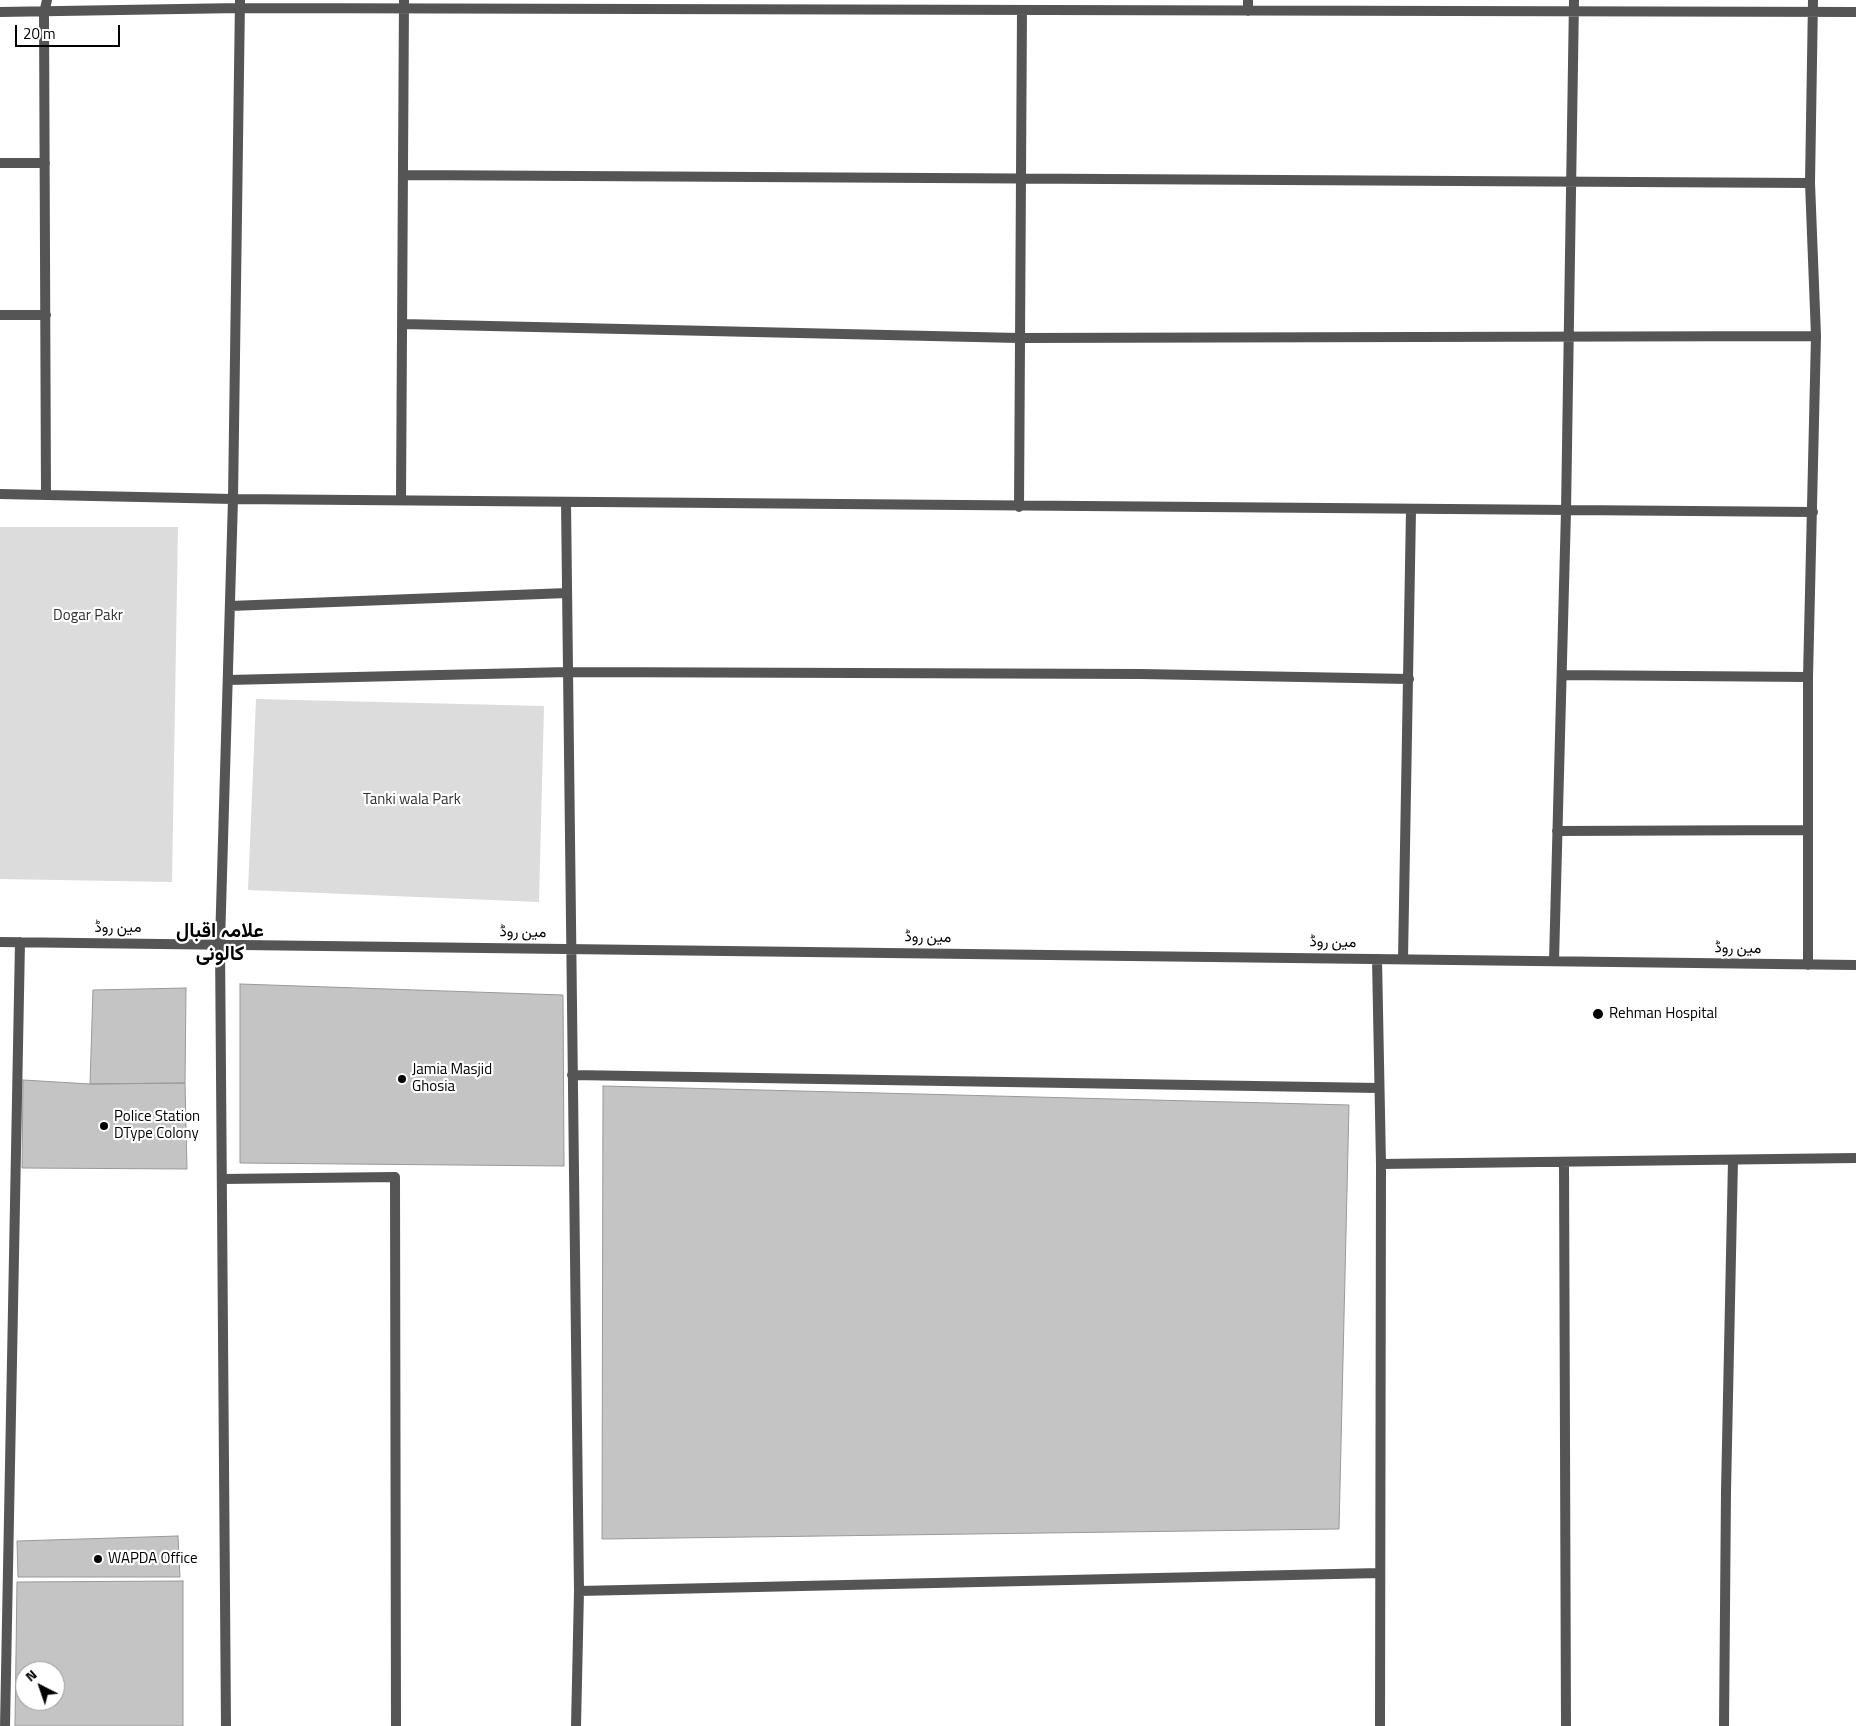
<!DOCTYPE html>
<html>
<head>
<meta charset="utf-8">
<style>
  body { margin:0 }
  #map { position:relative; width:1856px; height:1726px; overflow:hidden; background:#fff; font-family:"Titillium Web",sans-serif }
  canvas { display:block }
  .north { position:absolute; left:15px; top:1661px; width:50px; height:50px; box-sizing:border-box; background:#fff; border:1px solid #999; border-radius:50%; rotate:319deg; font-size:14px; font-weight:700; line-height:20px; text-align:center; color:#000 }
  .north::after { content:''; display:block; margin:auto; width:18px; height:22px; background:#000; clip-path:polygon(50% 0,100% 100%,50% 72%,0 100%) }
  .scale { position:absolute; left:15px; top:25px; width:105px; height:22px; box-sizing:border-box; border:2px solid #000; border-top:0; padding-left:6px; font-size:15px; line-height:18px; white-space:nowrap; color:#000; -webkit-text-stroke:4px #fff; paint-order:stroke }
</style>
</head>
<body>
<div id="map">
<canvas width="1856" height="1726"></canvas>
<div class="north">N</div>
<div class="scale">20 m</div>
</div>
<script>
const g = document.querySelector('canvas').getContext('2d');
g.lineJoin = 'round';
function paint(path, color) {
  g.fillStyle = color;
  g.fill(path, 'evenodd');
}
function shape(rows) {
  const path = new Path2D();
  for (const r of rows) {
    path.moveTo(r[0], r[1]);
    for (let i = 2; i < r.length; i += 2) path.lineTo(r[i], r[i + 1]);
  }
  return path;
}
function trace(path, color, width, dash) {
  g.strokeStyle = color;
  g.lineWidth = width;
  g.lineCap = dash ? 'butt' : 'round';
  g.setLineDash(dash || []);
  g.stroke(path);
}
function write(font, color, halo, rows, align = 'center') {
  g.font = font + ' "Titillium Web",Vazirmatn,sans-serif';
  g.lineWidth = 4.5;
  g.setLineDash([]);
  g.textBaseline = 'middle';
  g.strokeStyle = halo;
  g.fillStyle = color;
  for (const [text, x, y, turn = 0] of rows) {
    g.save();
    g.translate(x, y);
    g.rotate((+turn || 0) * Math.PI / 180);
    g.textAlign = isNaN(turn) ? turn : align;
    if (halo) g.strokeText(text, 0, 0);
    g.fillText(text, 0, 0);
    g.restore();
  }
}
const green = shape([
  [0,527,178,527,172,882,0,879],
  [256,699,544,706,539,902,248,890]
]);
const building = shape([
  [240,984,563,995,564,1166,240,1163,240,984],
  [186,988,185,1083,90,1084,93,990,186,988],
  [23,1080,90,1084,185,1083,187,1169,22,1168,23,1080],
  [603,1086,1349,1105,1339,1529,602,1539,603,1086],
  [178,1536,180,1577,18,1577,17,1541,178,1536],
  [183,1581,183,1726,15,1726,17,1582,183,1581],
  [25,1671,55,1671,55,1701,25,1701,25,1671]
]);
const street = shape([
  [1248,11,1248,0],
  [0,12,240,8,1856,12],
  [0,163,45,163],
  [403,175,1810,183],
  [0,315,46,315],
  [402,324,1019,338,1816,336],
  [0,494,233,499,1813,512],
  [46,495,44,13,47,0],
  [401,500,404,0],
  [566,502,579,1591,576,1726],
  [1019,507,1022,10],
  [230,606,567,593],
  [1562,675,1808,677],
  [228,680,568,672,1141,674,1409,679],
  [1557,831,1808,830],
  [0,942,1856,965],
  [1377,959,1381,1164,1380,1726],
  [1403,959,1411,510],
  [1554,961,1566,511,1574,0],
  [1808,965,1808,677,1816,336,1810,183,1813,0],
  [572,1075,1379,1088],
  [1564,1162,1566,1726],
  [1381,1164,1856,1158],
  [222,1179,395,1177,396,1726],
  [579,1591,1380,1573],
  [5,1726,20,942],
  [226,1726,220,943,233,499,240,0],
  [1724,1726,1726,1491,1733,1160]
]);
const markers = [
  [1598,1014,6,"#000"],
  [402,1079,5,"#000"],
  [104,1126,5,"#000"],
  [98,1559,5,"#000"]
];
const parkNames = [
  ["Dogar Pakr",88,616],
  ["Tanki wala Park",412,800]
];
const streetNames = [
  ["مین روڈ",118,928],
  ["مین روڈ",523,933,1],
  ["مین روڈ",928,938,1],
  ["مین روڈ",1333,943,1],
  ["مین روڈ",1738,949,1]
];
const poiNames = [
  ["Rehman Hospital",1609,1014],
  ["Jamia Masjid",412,1070],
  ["Ghosia",412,1087],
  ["Police Station",114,1117],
  ["DType Colony",114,1134],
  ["WAPDA Office",108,1559]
];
const districtNames = [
  ["علامہ اقبال",220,932],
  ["کالونی",220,955]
];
paint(green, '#dcdcdc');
paint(building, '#c4c4c4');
trace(building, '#999', 1);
trace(street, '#555', 10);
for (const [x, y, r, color] of markers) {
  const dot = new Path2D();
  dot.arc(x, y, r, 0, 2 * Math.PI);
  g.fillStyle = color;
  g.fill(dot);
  trace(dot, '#fff', 2);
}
write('15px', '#333', '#fff', parkNames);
write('15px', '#000', '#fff', streetNames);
write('15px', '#000', '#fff', poiNames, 'left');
write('bold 20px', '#000', '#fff', districtNames);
</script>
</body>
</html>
